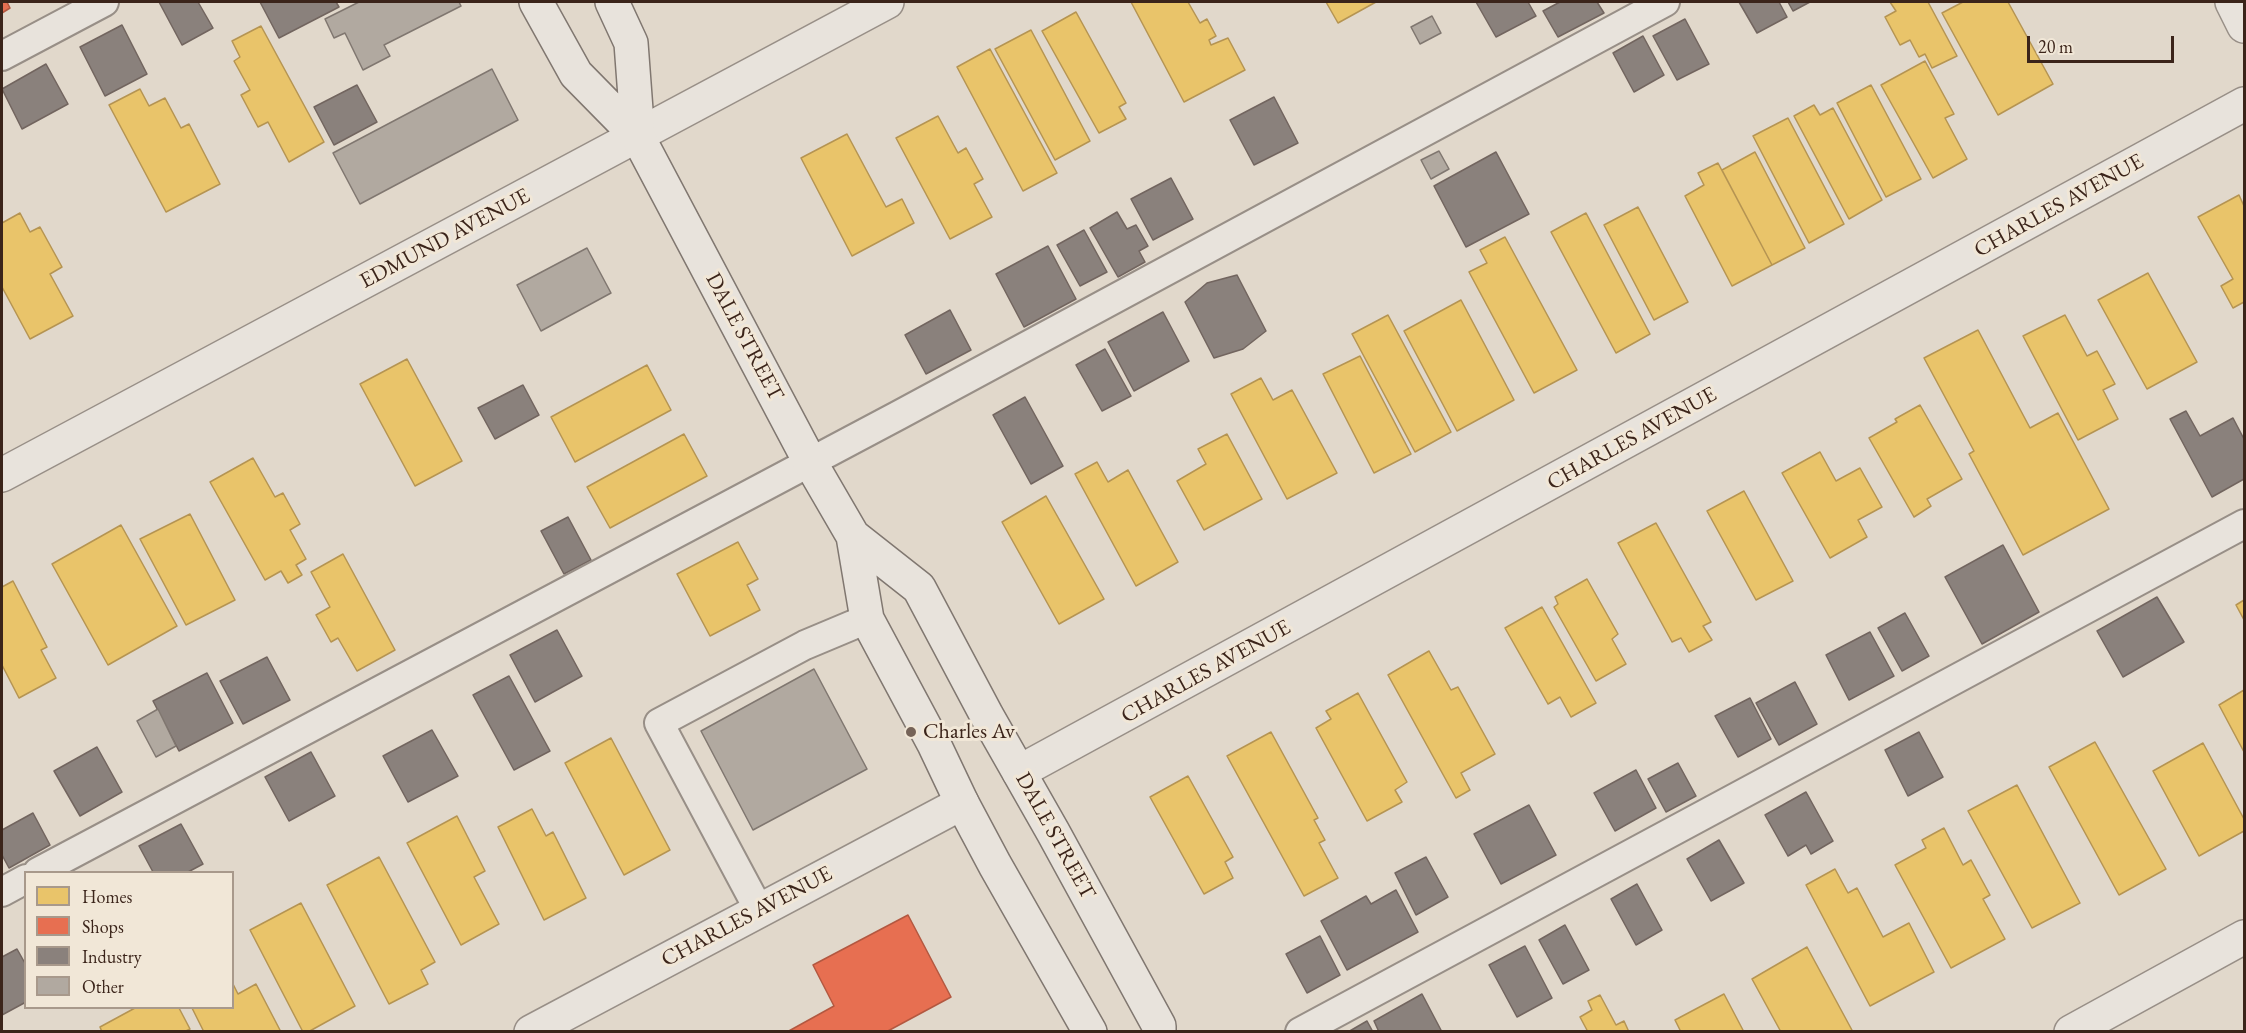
<!DOCTYPE html>
<html>
<head>
<meta charset="utf-8">
<style>
  body { margin:0 }
  #map { position:relative; width:2246px; height:1033px; overflow:hidden; background:#e1d8cb; font-family:"EB Garamond",serif }
  canvas { display:block }
  .frame { position:absolute; inset:0; border:3px solid #3b241a; pointer-events:none }
  .legend { position:absolute; left:24px; top:871px; width:210px; height:138px; box-sizing:border-box; background:#f1e7d7; border:2px solid #a8998b; margin:0; padding:8px 10px; list-style:none; font-size:18px; color:#3b241a }
  .legend li { display:flex; align-items:center; gap:12px; height:30px }
  .legend b { width:30px; border:2px solid #a8998b }
  .scale { position:absolute; left:2027px; top:36px; width:147px; height:27px; box-sizing:border-box; border:3px solid #3b241a; border-top:0; padding-left:8px; font-size:18px; line-height:21px; white-space:nowrap; color:#3b241a; -webkit-text-stroke:4px #f1e7d7; paint-order:stroke }
</style>
</head>
<body>
<div id="map">
<canvas width="2246" height="1033"></canvas>
<div class="frame"></div>
<ul class="legend">
<li><b style="height:16px;background:#e9c46a"></b>Homes</li>
<li><b style="height:16px;background:#e76f51"></b>Shops</li>
<li><b style="height:16px;background:#8a817c"></b>Industry</li>
<li><b style="height:16px;background:#b1a9a0"></b>Other</li>
</ul>
<div class="scale">20 m</div>
</div>
<script>
const g = document.querySelector('canvas').getContext('2d');
g.lineJoin = 'round';
function paint(path, color) {
  g.fillStyle = color;
  g.fill(path, 'evenodd');
}
function shape(rows) {
  const path = new Path2D();
  for (const r of rows) {
    path.moveTo(r[0], r[1]);
    for (let i = 2; i < r.length; i += 2) path.lineTo(r[i], r[i + 1]);
  }
  return path;
}
function trace(path, color, width, dash) {
  g.strokeStyle = color;
  g.lineWidth = width;
  g.lineCap = dash ? 'butt' : 'round';
  g.setLineDash(dash || []);
  g.stroke(path);
}
function write(font, color, halo, rows, align = 'center') {
  g.font = font + ' "EB Garamond",serif';
  g.lineWidth = 6;
  g.setLineDash([]);
  g.textBaseline = 'middle';
  g.strokeStyle = halo;
  g.fillStyle = color;
  for (const [text, x, y, turn = 0] of rows) {
    g.save();
    g.translate(x, y);
    g.rotate((+turn || 0) * Math.PI / 180);
    g.textAlign = isNaN(turn) ? turn : align;
    if (halo) g.strokeText(text, 0, 0);
    g.fillText(text, 0, 0);
    g.restore();
  }
}
const homes = shape([
  [1131,2,1188,2,1200,23,1207,19,1216,36,1209,40,1211,45,1228,38,1245,70,1184,102,1131,2],
  [1326,2,1376,2,1338,23,1326,2],
  [1890,2,1928,2,1957,56,1932,68,1925,54,1919,57,1910,40,1900,45,1885,17,1896,11,1890,2],
  [1963,2,2008,2,2053,84,1998,115,1942,13,1963,2],
  [1076,12,1126,103,1119,107,1126,119,1099,133,1042,31,1076,12],
  [261,26,324,142,289,162,268,122,258,127,241,95,250,90,234,61,240,57,232,41,261,26],
  [1031,30,1090,141,1055,160,995,49,1031,30],
  [990,49,1057,173,1023,191,957,67,990,49],
  [1925,61,1954,114,1945,118,1967,159,1933,178,1881,85,1925,61],
  [1871,85,1921,179,1886,197,1837,103,1871,85],
  [140,89,149,106,165,98,181,128,189,124,220,184,166,212,109,105,140,89],
  [1814,105,1820,115,1833,108,1882,200,1849,219,1794,116,1814,105],
  [938,116,958,153,966,148,983,179,974,184,992,217,950,239,896,138,938,116],
  [1788,118,1844,224,1809,243,1753,136,1788,118],
  [847,134,886,207,902,199,914,223,852,256,801,158,847,134],
  [1755,152,1805,248,1772,265,1722,170,1755,152],
  [1718,163,1772,265,1732,286,1685,196,1704,185,1698,173,1718,163],
  [2239,195,2244,206,2244,302,2233,308,2221,286,2233,279,2198,217,2239,195],
  [1638,207,1688,302,1654,320,1604,225,1638,207],
  [20,213,30,232,40,227,62,267,50,274,73,316,30,339,2,287,2,223,20,213],
  [1586,213,1650,334,1616,353,1551,232,1586,213],
  [1505,237,1577,370,1534,393,1469,272,1487,263,1480,250,1505,237],
  [2148,273,2197,362,2147,389,2098,300,2148,273],
  [1461,300,1514,400,1457,431,1404,331,1461,300],
  [1388,315,1451,432,1415,452,1352,334,1388,315],
  [2065,315,2087,356,2097,351,2115,384,2103,390,2118,419,2078,440,2023,336,2065,315],
  [1978,330,2030,428,2058,413,2109,509,2023,555,1969,454,1974,451,1924,358,1978,330],
  [1360,356,1411,454,1374,473,1323,374,1360,356],
  [407,359,462,461,415,486,360,384,407,359],
  [647,365,671,410,575,462,551,417,647,365],
  [1261,378,1273,400,1292,390,1337,473,1287,499,1231,394,1261,378],
  [1920,405,1962,479,1927,499,1931,506,1914,517,1869,438,1897,422,1895,419,1920,405],
  [684,434,707,476,610,528,587,487,684,434],
  [1227,434,1262,499,1204,530,1177,481,1206,464,1198,449,1227,434],
  [1820,452,1836,481,1860,468,1882,507,1858,520,1867,537,1830,558,1782,473,1820,452],
  [253,458,275,497,283,493,300,524,290,530,306,559,296,565,302,575,288,583,281,571,265,580,210,482,253,458],
  [1097,462,1108,482,1128,470,1178,562,1136,586,1075,474,1097,462],
  [1744,491,1793,581,1756,600,1707,511,1744,491],
  [1046,496,1104,599,1059,624,1002,522,1046,496],
  [190,514,235,600,186,625,140,539,190,514],
  [1656,523,1711,622,1703,626,1712,640,1689,652,1681,638,1672,642,1618,543,1656,523],
  [121,525,177,626,108,665,52,564,121,525],
  [738,542,758,579,747,585,760,610,710,636,677,574,738,542],
  [343,554,395,650,357,671,338,638,331,642,316,615,330,607,311,572,343,554],
  [1587,579,1618,634,1612,639,1626,664,1596,681,1554,607,1558,604,1555,597,1587,579],
  [13,581,47,647,41,650,56,678,19,698,2,665,2,587,13,581],
  [2244,600,2244,620,2236,605,2244,600],
  [1542,607,1596,703,1571,717,1560,697,1548,704,1505,628,1542,607],
  [1429,651,1451,690,1458,687,1495,754,1461,773,1470,790,1456,798,1388,675,1429,651],
  [2244,690,2244,752,2219,705,2244,690],
  [1358,693,1407,782,1395,790,1402,802,1367,821,1316,728,1331,719,1326,711,1358,693],
  [1271,732,1318,818,1314,820,1325,840,1319,843,1338,878,1304,896,1227,756,1271,732],
  [611,738,670,850,624,875,565,763,611,738],
  [2095,742,2166,869,2119,895,2049,767,2095,742],
  [2203,743,2244,819,2244,831,2199,856,2153,771,2203,743],
  [1188,776,1233,857,1225,862,1233,878,1204,894,1150,797,1188,776],
  [2017,785,2080,903,2032,928,1968,811,2017,785],
  [532,809,546,836,553,832,586,898,544,920,498,827,532,809],
  [457,816,485,871,474,877,499,924,461,945,407,843,457,816],
  [1944,828,1963,865,1971,860,1990,895,1983,899,2005,939,1951,968,1895,865,1926,848,1922,840,1944,828],
  [379,857,435,962,421,970,428,984,389,1004,327,885,379,857],
  [1835,869,1848,893,1857,888,1883,937,1909,923,1934,972,1870,1006,1806,885,1835,869],
  [301,903,355,1006,308,1032,303,1032,250,930,301,903],
  [1807,947,1853,1032,1781,1032,1752,979,1807,947],
  [232,982,238,994,256,984,281,1032,204,1032,192,1008,232,1008,232,982],
  [1724,994,1744,1032,1681,1032,1675,1020,1724,994],
  [1600,995,1616,1025,1624,1021,1629,1032,1588,1032,1580,1017,1592,1010,1588,1001,1600,995],
  [135,1008,179,1008,190,1029,184,1032,102,1032,100,1027,135,1008]
]);
const shops = shape([
  [2,2,7,2,10,8,2,13,2,2],
  [908,915,951,997,886,1032,787,1032,834,1006,813,965,908,915]
]);
const industry = shape([
  [159,2,198,2,213,28,182,45,159,2],
  [260,2,336,2,339,7,279,38,260,2],
  [1476,2,1528,2,1536,16,1496,37,1476,2],
  [1560,2,1597,2,1604,13,1558,37,1543,11,1560,2],
  [1739,2,1779,2,1787,17,1757,33,1739,2],
  [1788,2,1810,2,1793,11,1788,2],
  [1685,19,1709,64,1677,80,1653,36,1685,19],
  [122,25,147,74,105,96,80,47,122,25],
  [1643,36,1664,75,1634,92,1613,53,1643,36],
  [46,64,68,104,22,129,2,89,46,64],
  [357,85,377,122,334,145,314,107,357,85],
  [1274,97,1298,143,1254,165,1230,120,1274,97],
  [1496,152,1529,214,1466,247,1434,186,1496,152],
  [1171,178,1193,219,1153,240,1131,199,1171,178],
  [1117,212,1127,229,1136,225,1148,246,1139,251,1145,262,1118,277,1090,228,1117,212],
  [1084,230,1107,272,1080,286,1057,245,1084,230],
  [1048,246,1076,299,1024,327,996,274,1048,246],
  [1237,275,1266,331,1243,349,1214,358,1185,302,1207,283,1237,275],
  [950,310,971,350,926,374,905,335,950,310],
  [1163,312,1189,361,1134,391,1108,342,1163,312],
  [1105,349,1131,396,1102,411,1076,365,1105,349],
  [523,385,539,415,495,439,478,408,523,385],
  [1025,397,1063,466,1031,484,993,415,1025,397],
  [2186,411,2200,436,2233,418,2244,439,2244,479,2212,497,2170,419,2186,411],
  [568,517,591,560,564,574,541,531,568,517],
  [2003,545,2039,612,1982,644,1945,577,2003,545],
  [2157,597,2184,642,2123,677,2097,631,2157,597],
  [1905,613,1929,656,1902,671,1878,628,1905,613],
  [557,630,582,676,535,702,510,655,557,630],
  [1870,632,1894,676,1849,700,1826,655,1870,632],
  [267,657,290,700,243,724,220,681,267,657],
  [207,673,233,723,179,751,153,701,207,673],
  [509,676,550,751,514,770,473,695,509,676],
  [1795,682,1817,724,1779,745,1756,703,1795,682],
  [1750,698,1771,739,1738,757,1715,716,1750,698],
  [432,730,458,776,408,802,383,756,432,730],
  [1919,732,1943,777,1908,796,1885,750,1919,732],
  [97,747,122,792,80,816,54,771,97,747],
  [311,752,335,796,289,821,265,777,311,752],
  [1678,763,1696,796,1666,812,1648,779,1678,763],
  [1636,770,1656,808,1615,831,1594,793,1636,770],
  [1806,792,1833,841,1811,854,1806,845,1788,856,1765,815,1806,792],
  [1529,805,1556,855,1501,884,1474,834,1529,805],
  [33,813,50,845,9,868,2,855,2,830,33,813],
  [181,824,203,864,188,872,153,872,139,846,181,824],
  [1719,840,1744,883,1711,901,1687,859,1719,840],
  [1426,857,1448,897,1416,915,1395,873,1426,857],
  [1637,884,1662,930,1636,945,1611,899,1637,884],
  [1396,890,1418,932,1347,970,1321,921,1366,896,1371,904,1396,890],
  [1565,925,1589,970,1563,984,1539,940,1565,925],
  [1320,936,1340,975,1307,993,1286,954,1320,936],
  [1525,946,1552,998,1517,1017,1489,965,1525,946],
  [17,949,26,965,26,1002,2,1015,2,957,17,949],
  [1422,994,1442,1032,1379,1032,1374,1021,1422,994],
  [1367,1021,1373,1032,1348,1032,1367,1021]
]);
const building = shape([
  [359,2,459,2,461,6,384,45,390,56,363,70,345,33,334,38,325,19,359,2],
  [1432,16,1441,33,1420,44,1411,27,1432,16],
  [492,69,518,120,360,204,333,153,492,69],
  [1439,151,1449,169,1431,179,1421,160,1439,151],
  [587,248,611,293,541,331,517,285,587,248],
  [814,669,867,769,753,830,701,731,814,669],
  [158,709,176,746,156,757,137,721,158,709]
]);
const service = shape([
  [2,56,104,2],
  [38,872,899,415,1665,2],
  [2,892,26,879],
  [759,910,659,723,805,645,867,619],
  [1300,1032,2244,524]
]);
const minor = shape([
  [2232,2,2244,26],
  [2,475,887,2],
  [1019,772,2244,104],
  [531,1032,962,803],
  [2071,1032,2244,937]
]);
const secondary = shape([
  [536,2,576,74,638,137,810,462,853,536,919,588,987,716,1053,832,1159,1026,1159,1032],
  [612,2,631,43,638,137],
  [853,536,867,619,934,744,962,803,995,865,1090,1032]
]);
const markers = [
  [911,732,6,"#756358"]
];
const streetNames = [
  ["CHARLES AVENUE",2059,206,-29],
  ["EDMUND AVENUE",445,239,-28],
  ["DALE STREET",744,337,62],
  ["CHARLES AVENUE",1632,439,-29],
  ["CHARLES AVENUE",1206,672,-29],
  ["DALE STREET",1055,836,61],
  ["CHARLES AVENUE",747,917,-28]
];
const poiNames = [
  ["Charles Av",923,732]
];
paint(homes, '#e9c46a');
trace(homes, '#b59452', 1.5);
paint(shops, '#e76f51');
trace(shops, '#b35840', 1.5);
paint(industry, '#8a817c');
trace(industry, '#72655f', 1.5);
paint(building, '#b1a9a0');
trace(building, '#807770', 1.5);
trace(service, '#988f87', 32);
trace(minor, '#988f87', 36);
trace(secondary, '#807770', 36);
trace(service, '#e8e3dc', 28);
trace(minor, '#e8e3dc', 33);
trace(secondary, '#e8e3dc', 33);
for (const [x, y, r, color] of markers) {
  const dot = new Path2D();
  dot.arc(x, y, r, 0, 2 * Math.PI);
  g.fillStyle = color;
  g.fill(dot);
  trace(dot, '#f1e7d7', 2);
}
write('22px', '#3b241a', '#f1e7d7', streetNames);
write('22px', '#3b241a', '#f1e7d7', poiNames, 'left');
</script>
</body>
</html>
